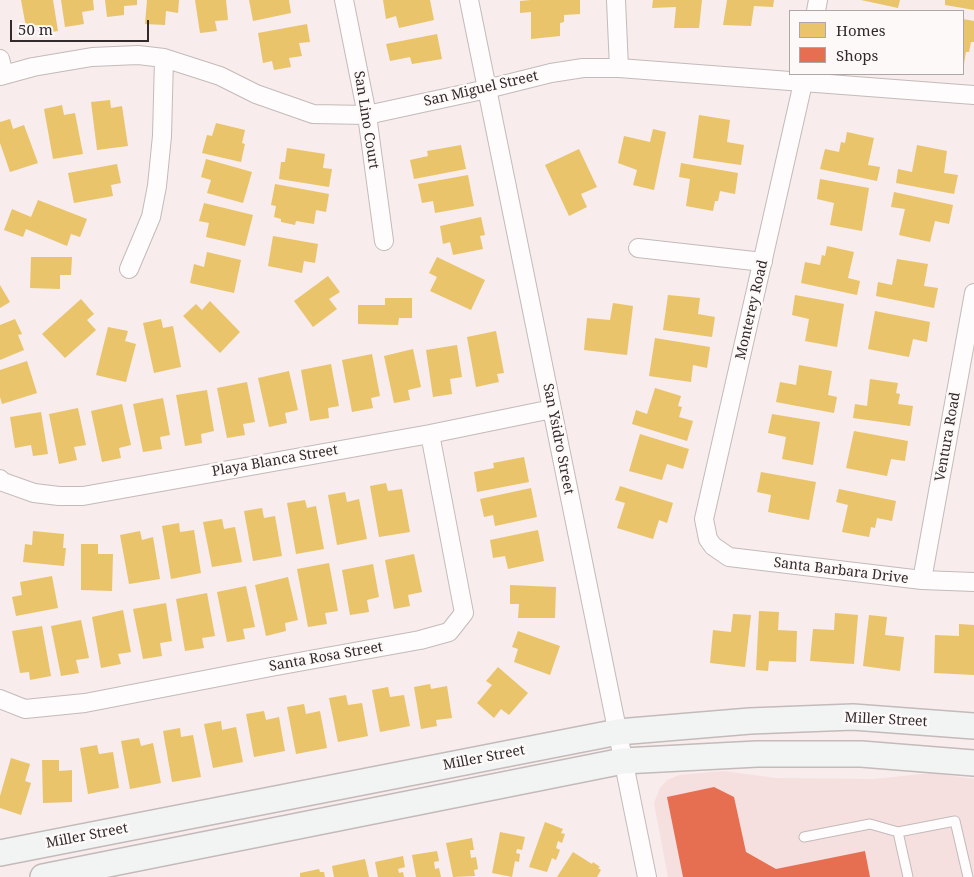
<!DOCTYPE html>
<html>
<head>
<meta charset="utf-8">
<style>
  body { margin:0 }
  #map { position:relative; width:974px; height:877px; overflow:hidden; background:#f8ecec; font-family:"Noto Serif",serif }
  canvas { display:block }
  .legend { position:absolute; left:789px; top:10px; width:175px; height:65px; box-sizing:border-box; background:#fef9f9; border:1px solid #ada7a7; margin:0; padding:6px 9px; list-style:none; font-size:15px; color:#332b2b }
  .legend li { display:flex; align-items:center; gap:10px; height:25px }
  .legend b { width:25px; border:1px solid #ada7a7 }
  .scale { position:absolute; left:10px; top:20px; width:139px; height:22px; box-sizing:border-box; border:2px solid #332b2b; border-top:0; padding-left:6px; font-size:15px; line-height:18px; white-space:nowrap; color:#332b2b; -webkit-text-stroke:4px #fef9f9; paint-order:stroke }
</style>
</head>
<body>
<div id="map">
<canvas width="974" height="877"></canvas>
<ul class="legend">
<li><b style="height:14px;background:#e9c46a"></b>Homes</li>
<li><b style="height:14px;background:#e76f51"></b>Shops</li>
</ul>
<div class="scale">50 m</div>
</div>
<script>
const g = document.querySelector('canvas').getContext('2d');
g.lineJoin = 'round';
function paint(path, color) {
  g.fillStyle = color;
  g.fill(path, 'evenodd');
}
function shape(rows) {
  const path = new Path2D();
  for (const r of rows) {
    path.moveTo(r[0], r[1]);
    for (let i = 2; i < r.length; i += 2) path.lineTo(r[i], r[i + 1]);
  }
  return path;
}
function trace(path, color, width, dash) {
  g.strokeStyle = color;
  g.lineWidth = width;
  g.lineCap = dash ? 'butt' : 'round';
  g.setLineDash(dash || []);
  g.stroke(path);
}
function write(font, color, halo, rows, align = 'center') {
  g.font = font + ' "Noto Serif",serif';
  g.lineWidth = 5;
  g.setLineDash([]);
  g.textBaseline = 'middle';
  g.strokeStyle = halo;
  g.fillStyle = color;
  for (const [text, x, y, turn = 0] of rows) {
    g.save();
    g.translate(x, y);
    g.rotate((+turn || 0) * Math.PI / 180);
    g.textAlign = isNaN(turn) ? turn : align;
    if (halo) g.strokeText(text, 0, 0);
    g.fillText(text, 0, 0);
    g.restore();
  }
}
const built = shape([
  [724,771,776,778,873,779,933,773,974,779,974,877,668,877,654,803,660,788,667,780,679,775]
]);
const homes = shape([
  [21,0,53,0,58,31,39,34,37,25,26,27],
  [61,0,93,0,94,10,82,12,84,24,65,27],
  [105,0,137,0,137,5,124,6,124,15,107,17],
  [147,0,179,0,178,13,166,11,165,25,145,24],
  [195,0,226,0,228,20,215,21,217,31,200,33],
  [249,0,289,0,291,13,253,21],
  [383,0,430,0,434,20,399,28,396,16,386,19],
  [531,0,580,0,580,14,564,15,564,22,560,23,560,36,531,39,531,12,520,13,520,1],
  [653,0,702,0,699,28,674,28,676,7,652,8],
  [727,0,774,0,773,7,754,6,751,26,723,25],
  [861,0,900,0,898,8],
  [945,0,974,0,974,10,945,5],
  [963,19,974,21,974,42,971,42,969,52,966,52,964,64],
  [307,24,310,42,299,43,302,56,289,58,291,67,274,70,272,61,263,63,258,33],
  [437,34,442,59,412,64,410,57,390,61,386,44],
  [110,100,111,108,122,106,128,146,97,150,91,102],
  [62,105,64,115,75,113,83,154,53,159,44,109],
  [699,115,730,120,727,142,744,145,741,165,693,158],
  [10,119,13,129,24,125,38,163,10,172,0,143,0,122],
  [216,123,245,130,242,143,245,144,241,162,202,153,207,135,212,136],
  [653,129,666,132,654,190,633,185,637,170,618,163,624,136,650,142],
  [847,132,874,138,868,165,880,167,877,181,820,169,825,149,839,152,841,142,845,143],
  [461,145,466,169,414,179,410,160,428,156,427,151],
  [917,145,947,151,944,173,958,175,954,194,896,183,898,169,912,172],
  [287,148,325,154,323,168,332,169,329,187,279,179,281,162,285,162],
  [579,149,597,187,581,194,587,207,569,216,545,165],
  [206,159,252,172,243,203,207,193,211,180,201,177],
  [681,163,738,173,735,194,720,191,718,201,715,201,713,211,686,206,690,179,679,177],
  [117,164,121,183,111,185,113,196,74,203,68,173],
  [468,175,474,206,435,213,433,201,422,203,418,184],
  [820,179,869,188,862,231,830,225,834,203,817,199],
  [275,184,329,194,326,212,316,210,314,224,296,221,295,225,281,222,281,219,274,217,276,206,271,205],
  [894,192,953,205,949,224,935,221,930,242,899,235,905,209,891,207],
  [38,200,87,219,80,237,71,234,67,246,26,229,23,237,4,230,12,209,31,217],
  [204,203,253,215,245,246,206,237,209,223,199,221],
  [481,217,485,235,480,236,483,249,453,255,450,242,443,244,440,226],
  [273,236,318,244,315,263,304,261,302,273,268,266],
  [827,246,854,252,848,278,860,281,857,295,801,283,805,262,820,265,822,255,825,256],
  [207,252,241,260,234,293,190,283,194,264,204,267],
  [31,257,72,257,71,275,60,275,60,289,30,288],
  [437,257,485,280,471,310,430,291,437,277,429,273],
  [897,259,928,264,924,286,938,288,934,308,876,296,878,282,892,285],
  [328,276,340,292,329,299,337,309,313,327,294,301],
  [0,285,10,302,0,308],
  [668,295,700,298,698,314,715,317,712,337,663,330],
  [795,295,844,304,837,347,805,341,809,319,792,315],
  [385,298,412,298,412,318,399,318,398,325,358,324,358,305,385,305],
  [81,299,94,314,87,320,96,330,65,358,42,334],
  [210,301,240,332,220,353,183,316,196,304,202,310],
  [613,303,633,306,627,355,584,350,587,318,610,320],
  [875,311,930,322,927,342,913,339,909,357,868,349],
  [15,319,22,334,18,335,24,350,0,360,0,325],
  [161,319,163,328,173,326,181,367,154,373,143,323],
  [108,327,128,331,125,341,136,344,126,382,96,375],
  [496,331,504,373,497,374,499,382,476,387,467,337],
  [655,338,710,347,707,368,693,365,691,382,649,376],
  [457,345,462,377,450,379,452,394,433,397,426,350],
  [413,349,421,387,408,390,410,400,394,403,384,356],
  [372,354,380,396,371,398,373,408,352,412,342,360],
  [27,361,37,393,2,404,0,397,0,370],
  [331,364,339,406,328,408,329,418,310,421,301,370],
  [799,365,832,371,828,395,837,397,834,413,776,402,780,382,796,385],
  [289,371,298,410,285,413,287,423,269,427,258,378],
  [870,379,898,383,896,393,900,394,898,404,913,406,910,426,853,418,855,404,867,406],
  [247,382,255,422,243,424,245,435,227,438,217,388],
  [655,388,681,396,678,406,682,407,679,417,693,421,687,441,632,424,636,410,647,414],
  [207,390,214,431,201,434,202,443,185,446,176,395],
  [163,398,170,435,160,437,162,449,143,452,133,404],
  [122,404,131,445,119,448,121,458,102,462,91,411],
  [78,408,86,445,74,447,77,460,59,464,49,414],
  [41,412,48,454,33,456,31,445,15,448,10,417],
  [772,414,820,422,813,465,782,459,786,437,768,433],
  [854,431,908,441,905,461,891,459,887,476,846,468],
  [640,434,689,449,683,469,667,464,662,480,629,471],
  [524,457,529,482,477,492,474,472,494,468,493,463],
  [761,472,816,482,809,520,768,512,771,495,757,492],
  [386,483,388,491,402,489,410,532,379,537,370,486],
  [620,486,673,503,667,523,659,520,653,539,617,528,625,503,615,500],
  [531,488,537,517,495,526,493,515,484,517,480,499],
  [839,489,896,501,892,521,877,518,875,528,871,527,869,537,842,532,848,505,836,502],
  [345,492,347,502,359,499,367,539,337,545,328,495],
  [305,500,307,508,316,506,324,549,296,554,287,503],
  [262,508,264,518,275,516,282,556,253,561,244,511],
  [222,519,224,529,235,527,242,562,212,567,203,522],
  [179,523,180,532,194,530,201,573,171,579,162,526],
  [538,530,544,561,508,569,505,556,493,558,490,540],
  [33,531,64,534,63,548,66,548,64,566,23,562,25,544,32,545],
  [140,531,142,540,153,537,160,579,129,584,120,535],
  [81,544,98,544,98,554,113,554,112,591,81,590],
  [414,554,422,592,408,595,410,606,394,609,385,560],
  [329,563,338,611,325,613,327,624,308,627,297,569],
  [373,564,379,597,367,600,369,612,350,615,342,570],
  [52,576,58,608,16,616,12,597,22,595,20,582],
  [288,577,298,620,285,623,286,631,266,636,255,585],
  [510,585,556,587,555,618,518,618,519,604,510,604],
  [246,586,255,627,243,629,245,639,227,642,217,592],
  [207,593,215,636,202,638,204,648,185,651,176,599],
  [166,603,172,641,160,643,162,656,143,659,133,609],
  [123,610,131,652,118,654,121,664,101,668,92,617],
  [759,611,779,612,778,630,797,631,796,662,769,661,768,671,756,670],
  [835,613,858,615,854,664,810,661,813,629,834,630],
  [733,614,751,615,745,667,710,663,713,630,731,632],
  [869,615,887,617,885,635,904,637,900,671,863,666],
  [81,620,89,658,76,660,79,673,61,676,51,626],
  [959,624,974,625,974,675,934,673,935,635,959,636],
  [42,626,51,676,30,680,29,672,20,673,12,631],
  [518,631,560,646,550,675,514,662,518,649,512,647],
  [498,667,528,693,509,715,501,709,494,718,477,703,492,685,486,681],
  [430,684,431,689,447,686,452,718,436,720,437,726,421,729,414,687],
  [388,687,390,697,404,695,410,726,380,732,372,690],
  [346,695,348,705,362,703,368,736,338,742,329,698],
  [304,704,306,714,320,711,327,748,296,754,287,707],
  [264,711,266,720,279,717,285,751,254,757,246,714],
  [221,721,222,730,236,727,243,762,213,768,204,724],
  [180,728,181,737,193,735,201,777,172,782,163,731],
  [139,738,141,746,153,743,161,783,130,789,121,741],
  [97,745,99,754,113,752,119,788,88,794,80,748],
  [11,758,30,764,25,781,31,783,21,815,0,808,0,796],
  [42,760,59,760,59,771,72,770,72,802,43,803],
  [545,822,563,829,561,833,565,834,562,843,558,841,556,848,560,850,556,860,552,858,547,872,529,867],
  [500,832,525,837,522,850,517,849,516,853,520,854,519,862,515,861,512,877,492,873],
  [472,838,474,850,470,850,471,858,476,857,478,869,474,870,475,876,453,877,446,843],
  [437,851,439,861,434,862,435,869,439,868,441,877,416,877,412,855],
  [573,852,592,864,593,862,600,867,598,868,601,870,597,877,557,877],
  [403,856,405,867,398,869,399,873,403,872,404,877,378,877,375,862],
  [365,859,369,877,334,877,332,866],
  [319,869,320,872,324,872,325,877,300,877,300,873]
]);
const shops = shape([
  [714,787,734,797,746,852,776,869,865,851,870,877,683,877,667,797]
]);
const lane = shape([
  [898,832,908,877],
  [804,837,870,824,898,832,955,821,968,877]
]);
const street = shape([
  [344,0,367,115,384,241],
  [469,0,647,877],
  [616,0,619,68],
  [816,11,818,0],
  [0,59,4,75],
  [805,74,704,519,708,539,713,546,729,557,922,580,974,582],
  [0,76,33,67,92,57,138,55,164,58,220,76,256,94,313,114,367,115,487,89,551,73,583,68,619,68,974,95],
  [638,248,763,262],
  [129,269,151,217,157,186,162,136,164,58],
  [0,479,3,482,34,493,59,496,83,496,430,434,552,409],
  [922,580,974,293],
  [0,699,25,709,85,703,271,667,420,640,449,632,464,613,430,434]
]);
const secondary = shape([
  [0,853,618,732,750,721,853,717,974,726],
  [43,877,623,761,757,754,861,754,974,763]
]);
const streetNames = [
  ["San Miguel Street",481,89,-13],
  ["San Lino Court",366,120,81],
  ["Monterey Road",752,310,-77],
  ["Ventura Road",948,437,-80],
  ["San Ysidro Street",558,439,79],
  ["Playa Blanca Street",275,461,-10],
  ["Santa Barbara Drive",841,571,7],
  ["Santa Rosa Street",326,657,-10],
  ["Miller Street",886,720,3],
  ["Miller Street",484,758,-11],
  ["Miller Street",87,836,-11]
];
paint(built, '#f6dfdf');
paint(homes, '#e9c46a');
paint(shops, '#e76f51');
trace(lane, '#c4baba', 11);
trace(street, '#c4baba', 20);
trace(secondary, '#c4baba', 28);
trace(lane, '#fefcfc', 9);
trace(street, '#fefcfc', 18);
trace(secondary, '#f2f4f4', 25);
write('14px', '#332b2b', '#fef9f9', streetNames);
</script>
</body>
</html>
